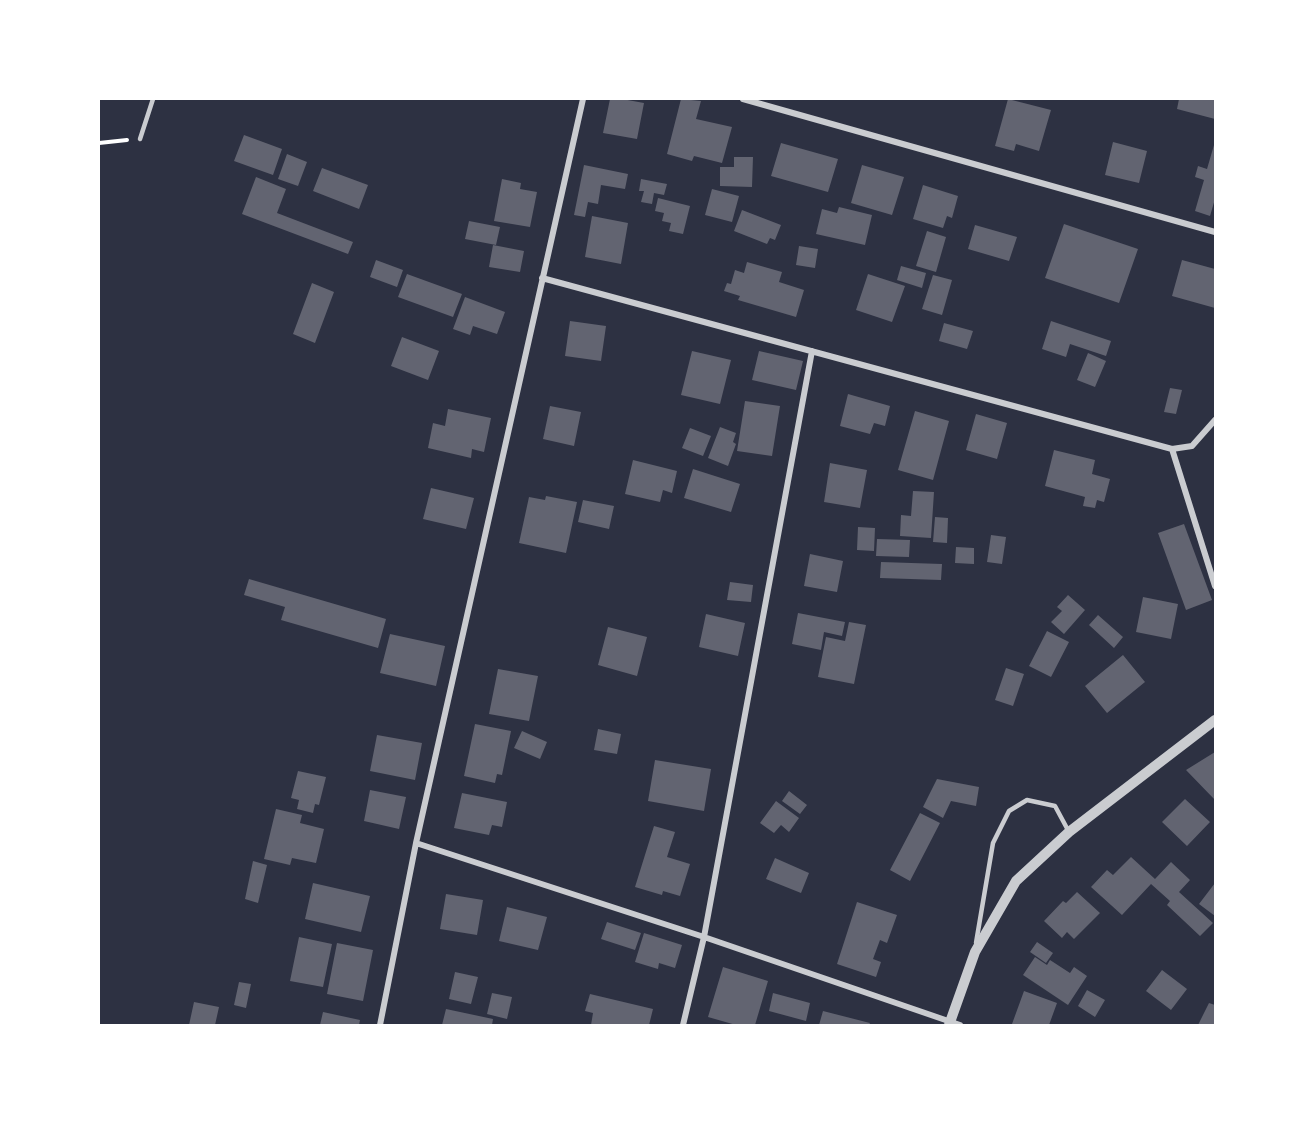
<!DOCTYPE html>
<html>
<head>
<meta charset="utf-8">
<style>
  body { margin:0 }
  #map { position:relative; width:1314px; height:1124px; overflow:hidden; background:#2d3142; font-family:"Libre Baskerville",serif }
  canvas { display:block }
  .frame { position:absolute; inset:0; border:100px solid #fff; pointer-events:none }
</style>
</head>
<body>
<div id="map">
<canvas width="1314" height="1124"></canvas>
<div class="frame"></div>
</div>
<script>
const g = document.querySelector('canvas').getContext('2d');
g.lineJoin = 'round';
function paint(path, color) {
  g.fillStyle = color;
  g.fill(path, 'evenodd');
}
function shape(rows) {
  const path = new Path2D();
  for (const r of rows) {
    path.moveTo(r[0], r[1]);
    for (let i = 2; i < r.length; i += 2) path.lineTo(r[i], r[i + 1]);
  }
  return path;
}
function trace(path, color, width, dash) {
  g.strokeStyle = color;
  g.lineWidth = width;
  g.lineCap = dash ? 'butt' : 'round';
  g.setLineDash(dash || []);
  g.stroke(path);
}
const building = shape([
  [610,99,622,99,644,103,637,139,603,133],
  [681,99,701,101,696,119,732,127,722,163,694,156,692,161,667,154],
  [1008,99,1051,110,1039,151,1016,144,1014,151,995,146],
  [1179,99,1215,99,1215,119,1177,109],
  [244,135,282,149,273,175,234,161],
  [1113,142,1147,151,1139,183,1105,175],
  [781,143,838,159,828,192,771,176],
  [1214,145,1215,199,1210,216,1195,211,1204,180,1195,177,1198,166,1207,169],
  [287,154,307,162,298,186,278,179],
  [734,157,753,157,752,187,720,186,720,167,734,167],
  [584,165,628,174,625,189,601,185,598,204,588,202,585,217,574,215],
  [862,165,904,177,892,215,851,203],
  [322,168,368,185,359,209,313,191],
  [256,177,286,189,277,213,353,242,348,254,242,214],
  [502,179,521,183,520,189,537,192,530,227,494,221],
  [641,179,667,184,664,195,654,193,652,204,641,202,644,191,639,191],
  [923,185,958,196,952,218,947,216,943,228,913,219],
  [712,189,739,196,732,222,705,215],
  [658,198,690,206,683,234,669,231,671,223,662,221,664,213,655,211],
  [839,207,872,215,865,245,816,234,822,209,837,213],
  [742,210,781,225,775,240,770,238,767,244,734,231],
  [592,216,628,223,621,264,585,257],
  [469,221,500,227,496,245,465,239],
  [1064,224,1138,249,1119,303,1045,278],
  [975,225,1017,237,1009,261,968,249],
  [927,231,946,237,936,272,916,266],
  [493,245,524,251,520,272,489,267],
  [799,246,818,249,815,268,796,265],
  [376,260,403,270,397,287,370,277],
  [1182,260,1215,269,1215,308,1172,296],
  [747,262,782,272,779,282,804,290,796,317,738,300,740,296,724,291,727,283,731,284,735,270,744,273],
  [901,266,926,273,922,288,897,280],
  [407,274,462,294,453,317,398,297],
  [868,274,905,286,892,322,856,310],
  [933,275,952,280,942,315,922,309],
  [312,283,334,292,315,343,293,334],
  [465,297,505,312,497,334,473,326,470,335,453,329],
  [570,321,606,326,601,361,565,356],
  [1051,321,1111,341,1106,356,1070,344,1066,357,1042,349],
  [944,323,973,331,967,349,939,341],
  [402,337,439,351,428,380,391,366],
  [692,351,731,360,720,404,681,395],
  [759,351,803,361,796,390,752,380],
  [1088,353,1106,361,1095,387,1077,380],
  [1170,388,1182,390,1176,414,1164,412],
  [848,394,890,406,885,426,874,423,870,434,840,426],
  [745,401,780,406,772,456,737,451],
  [550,406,581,412,574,446,543,439],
  [448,409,491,418,484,452,472,449,471,458,428,448,433,423,445,426],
  [915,411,949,421,933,480,898,470],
  [976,414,1007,423,997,459,966,450],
  [720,427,736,433,733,442,736,444,728,466,708,458],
  [690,428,711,436,703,456,682,448],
  [1054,450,1095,460,1092,474,1110,479,1104,502,1097,500,1095,508,1083,506,1085,497,1045,486],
  [633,460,677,471,672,493,663,490,660,502,625,494],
  [830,463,867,470,860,508,824,502],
  [693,469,740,484,731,512,684,498],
  [431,488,474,498,466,529,423,519],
  [913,491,934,492,931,538,900,536,901,515,911,516],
  [546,496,577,502,566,553,519,543,529,497,545,500],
  [583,500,614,506,609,529,578,522],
  [935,517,948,518,947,543,933,542],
  [1184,524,1212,600,1186,610,1158,533],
  [858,527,875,528,874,551,857,550],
  [991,535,1006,537,1002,564,987,562],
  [877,539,910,540,909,557,876,556],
  [956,547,974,548,974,564,955,563],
  [810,554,843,561,837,592,804,586],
  [881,562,942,564,941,580,880,578],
  [249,579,386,619,378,648,281,620,285,607,244,595],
  [730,582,753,585,751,602,727,600],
  [1068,595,1085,610,1064,634,1051,622,1062,611,1057,607],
  [1143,597,1178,604,1171,639,1136,632],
  [798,613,845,622,842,636,824,632,821,650,792,644],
  [706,614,745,623,738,656,699,647],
  [1098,615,1123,637,1114,648,1089,625],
  [849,622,866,625,854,684,818,677,826,637,845,641],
  [608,627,647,637,637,676,598,665],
  [1047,631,1069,642,1051,677,1029,666],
  [390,634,445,646,436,686,380,673],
  [1123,655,1145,682,1107,713,1085,686],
  [1006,668,1024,674,1013,706,995,700],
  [498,669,538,676,529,721,489,714],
  [475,724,511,731,502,775,497,774,495,783,464,776],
  [598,729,621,734,617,754,594,750],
  [522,731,547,742,540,759,514,748],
  [377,735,422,743,415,780,370,771],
  [1215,752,1215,800,1186,770],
  [655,760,711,769,704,811,648,801],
  [298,771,326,777,319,805,315,804,313,813,297,809,299,800,291,798],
  [937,779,979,787,976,806,951,801,943,818,923,807],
  [370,790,406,797,399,829,364,821],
  [789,791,807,805,800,814,782,801],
  [462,793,507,802,502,827,492,825,489,835,454,828],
  [1185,799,1210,822,1187,846,1162,822],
  [776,801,799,818,789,832,781,825,774,833,760,823],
  [276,809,302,815,300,823,324,829,316,863,292,858,290,865,264,859],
  [920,813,940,823,910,881,890,870],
  [654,826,675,832,667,857,690,864,680,896,663,891,662,895,635,887],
  [1131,857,1155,879,1171,862,1190,880,1179,892,1213,923,1200,936,1167,905,1170,901,1151,884,1122,915,1091,887,1107,870,1113,875],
  [775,858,809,873,801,893,766,879],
  [253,861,267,865,258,903,245,899],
  [313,883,370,896,361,932,305,919],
  [1215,883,1215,916,1199,904],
  [1077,892,1100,913,1074,939,1067,932,1062,938,1044,921,1063,901,1066,903],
  [446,894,483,900,477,935,440,929],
  [857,902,897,915,887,943,880,940,873,959,881,962,876,977,837,964],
  [507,907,547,917,538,950,499,941],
  [607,922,641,933,635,950,601,939],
  [644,933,682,945,675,968,659,963,658,969,635,962],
  [299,937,332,944,323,987,290,981],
  [1037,942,1053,953,1046,963,1030,952],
  [337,943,373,950,363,1001,327,994],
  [1035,957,1047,965,1050,960,1070,973,1074,967,1087,976,1068,1005,1023,975],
  [723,967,768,981,755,1025,736,1025,708,1017],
  [1162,970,1187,989,1171,1010,1146,991],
  [455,972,478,977,471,1004,449,999],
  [239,982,251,984,246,1008,234,1005],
  [1087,990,1105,1000,1095,1017,1078,1006],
  [1024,991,1057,1003,1049,1025,1012,1024],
  [492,993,512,997,507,1019,487,1014],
  [773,993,810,1003,806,1021,769,1011],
  [590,994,653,1009,649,1025,591,1025,593,1013,585,1011],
  [194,1002,219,1007,215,1025,189,1025],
  [1209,1003,1215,1005,1215,1025,1198,1025],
  [446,1009,493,1019,492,1025,442,1025],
  [823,1011,870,1023,869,1025,819,1025],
  [323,1012,360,1020,359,1025,320,1025]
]);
const path = shape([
  [99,143,127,140]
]);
const service = shape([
  [140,139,153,99],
  [976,943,993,843,1009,811,1027,800,1055,806,1069,832]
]);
const minor = shape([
  [743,99,1215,232],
  [542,278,1172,449,1215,586],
  [1172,449,1192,446,1215,420],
  [416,843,704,937,960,1025],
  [380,1025,416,843,583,99],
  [683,1025,704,937,812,351]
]);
const tertiary = shape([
  [949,1025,975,952,1016,881,1069,832,1215,720]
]);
paint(building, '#626471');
trace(path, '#fff', 4);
trace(service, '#caccd0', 4.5);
trace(minor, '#caccd0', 6);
trace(tertiary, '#caccd0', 10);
</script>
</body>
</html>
